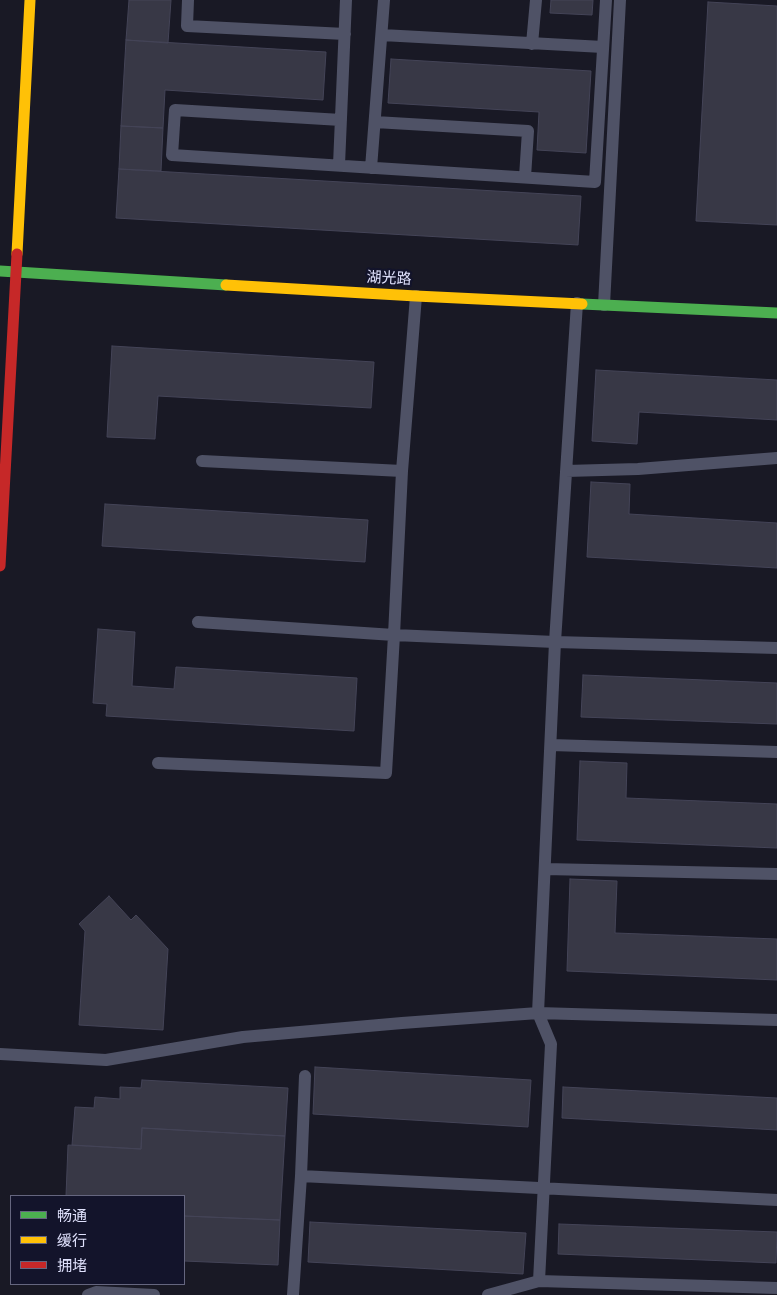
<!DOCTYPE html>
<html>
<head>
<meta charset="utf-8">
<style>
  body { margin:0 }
  #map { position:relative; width:777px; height:1295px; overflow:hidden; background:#191925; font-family:"DM Sans","Noto Sans SC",sans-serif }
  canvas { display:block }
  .legend { position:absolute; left:10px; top:1195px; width:175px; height:90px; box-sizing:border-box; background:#13142b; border:1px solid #65667f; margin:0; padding:6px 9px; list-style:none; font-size:15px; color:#e0e2fd }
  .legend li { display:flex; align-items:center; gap:10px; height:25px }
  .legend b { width:25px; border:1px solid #65667f }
</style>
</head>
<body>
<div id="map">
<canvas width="777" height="1295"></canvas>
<ul class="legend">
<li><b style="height:6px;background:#4caf50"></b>畅通</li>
<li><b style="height:6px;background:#ffc107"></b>缓行</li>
<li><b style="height:6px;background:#c62828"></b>拥堵</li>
</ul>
</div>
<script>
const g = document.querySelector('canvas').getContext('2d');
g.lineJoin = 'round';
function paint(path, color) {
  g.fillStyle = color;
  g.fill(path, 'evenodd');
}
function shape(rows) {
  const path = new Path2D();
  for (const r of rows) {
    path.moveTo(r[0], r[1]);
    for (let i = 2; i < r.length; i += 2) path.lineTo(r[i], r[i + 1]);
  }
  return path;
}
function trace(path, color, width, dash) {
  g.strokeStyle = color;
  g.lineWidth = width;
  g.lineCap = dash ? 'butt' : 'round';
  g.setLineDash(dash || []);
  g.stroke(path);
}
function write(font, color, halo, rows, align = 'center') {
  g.font = font + ' "DM Sans","Noto Sans SC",sans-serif';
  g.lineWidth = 4.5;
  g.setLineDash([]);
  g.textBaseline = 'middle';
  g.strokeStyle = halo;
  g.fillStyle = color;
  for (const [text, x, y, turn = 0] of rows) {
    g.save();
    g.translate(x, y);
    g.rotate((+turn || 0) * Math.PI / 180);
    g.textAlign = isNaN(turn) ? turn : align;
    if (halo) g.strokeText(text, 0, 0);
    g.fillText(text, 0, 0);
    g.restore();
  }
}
const building = shape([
  [129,0,171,0,168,43,126,40,129,0],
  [551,0,593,0,592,15,550,13,551,0],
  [708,2,777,6,777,225,696,221,708,2],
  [126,40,326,52,323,100,165,90,163,128,121,126,126,40],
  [391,59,591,71,586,153,537,150,539,112,388,103,391,59],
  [121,126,163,128,161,171,119,169,121,126],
  [119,169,581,196,578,245,116,218,119,169],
  [112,346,374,362,371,408,158,396,155,439,107,437,112,346],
  [596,370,777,380,777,420,639,412,637,444,592,441,596,370],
  [591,482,630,484,629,514,777,523,777,568,587,557,591,482],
  [105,504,368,520,365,562,102,546,105,504],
  [98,629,135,632,132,686,174,689,176,667,357,678,354,731,106,716,107,704,93,703,98,629],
  [583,675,777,683,777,724,581,717,583,675],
  [580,761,627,763,626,798,777,804,777,848,577,840,580,761],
  [570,879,617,881,615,933,777,939,777,980,567,971,570,879],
  [109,896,131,920,136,915,168,949,163,1030,79,1025,85,931,79,924,109,896],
  [315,1067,531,1080,528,1127,313,1114,315,1067],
  [142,1080,288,1088,285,1136,142,1128,141,1149,72,1145,75,1107,94,1108,95,1097,120,1099,120,1087,141,1088,142,1080],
  [563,1087,777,1098,777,1130,562,1118,563,1087],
  [142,1128,285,1136,280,1220,184,1216,184,1196,66,1196,68,1145,141,1149,142,1128],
  [184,1216,280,1220,278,1265,184,1261,184,1216],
  [310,1222,526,1233,523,1274,308,1262,310,1222],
  [559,1224,777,1232,776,1263,558,1254,559,1224]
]);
const lane = shape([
  [188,0,187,26,345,34],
  [382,35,603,47],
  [532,44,536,0],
  [341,120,175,110,172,155,595,182,606,0],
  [375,122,528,131,525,177],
  [339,165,346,0],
  [371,168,384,0],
  [416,296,402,471,394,635,555,642,777,648],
  [604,305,620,0],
  [202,461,402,471],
  [566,471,638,469,777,458],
  [551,745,777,752],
  [158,763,386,773,394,635,198,622],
  [545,869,777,874],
  [0,1054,106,1060,243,1037,402,1023,538,1013,777,1020],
  [305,1076,301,1176,777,1200],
  [539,1281,777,1288],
  [88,1295,96,1292,154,1295],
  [293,1295,301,1176],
  [488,1295,539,1281,551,1044,538,1013,555,642,577,303]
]);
const fast = shape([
  [0,271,226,285],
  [582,304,777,313]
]);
const slow = shape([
  [17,254,30,0],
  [226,285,416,296,582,304]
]);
const jam = shape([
  [0,566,17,254]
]);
const streetNames = [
  ["湖光路",389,279,3]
];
paint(building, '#383846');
trace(building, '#444457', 1);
trace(lane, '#4f5266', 12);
trace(fast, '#4caf50', 11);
trace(slow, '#ffc107', 11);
trace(jam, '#c62828', 11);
write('15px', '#e0e2fd', '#13142b', streetNames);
</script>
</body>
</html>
